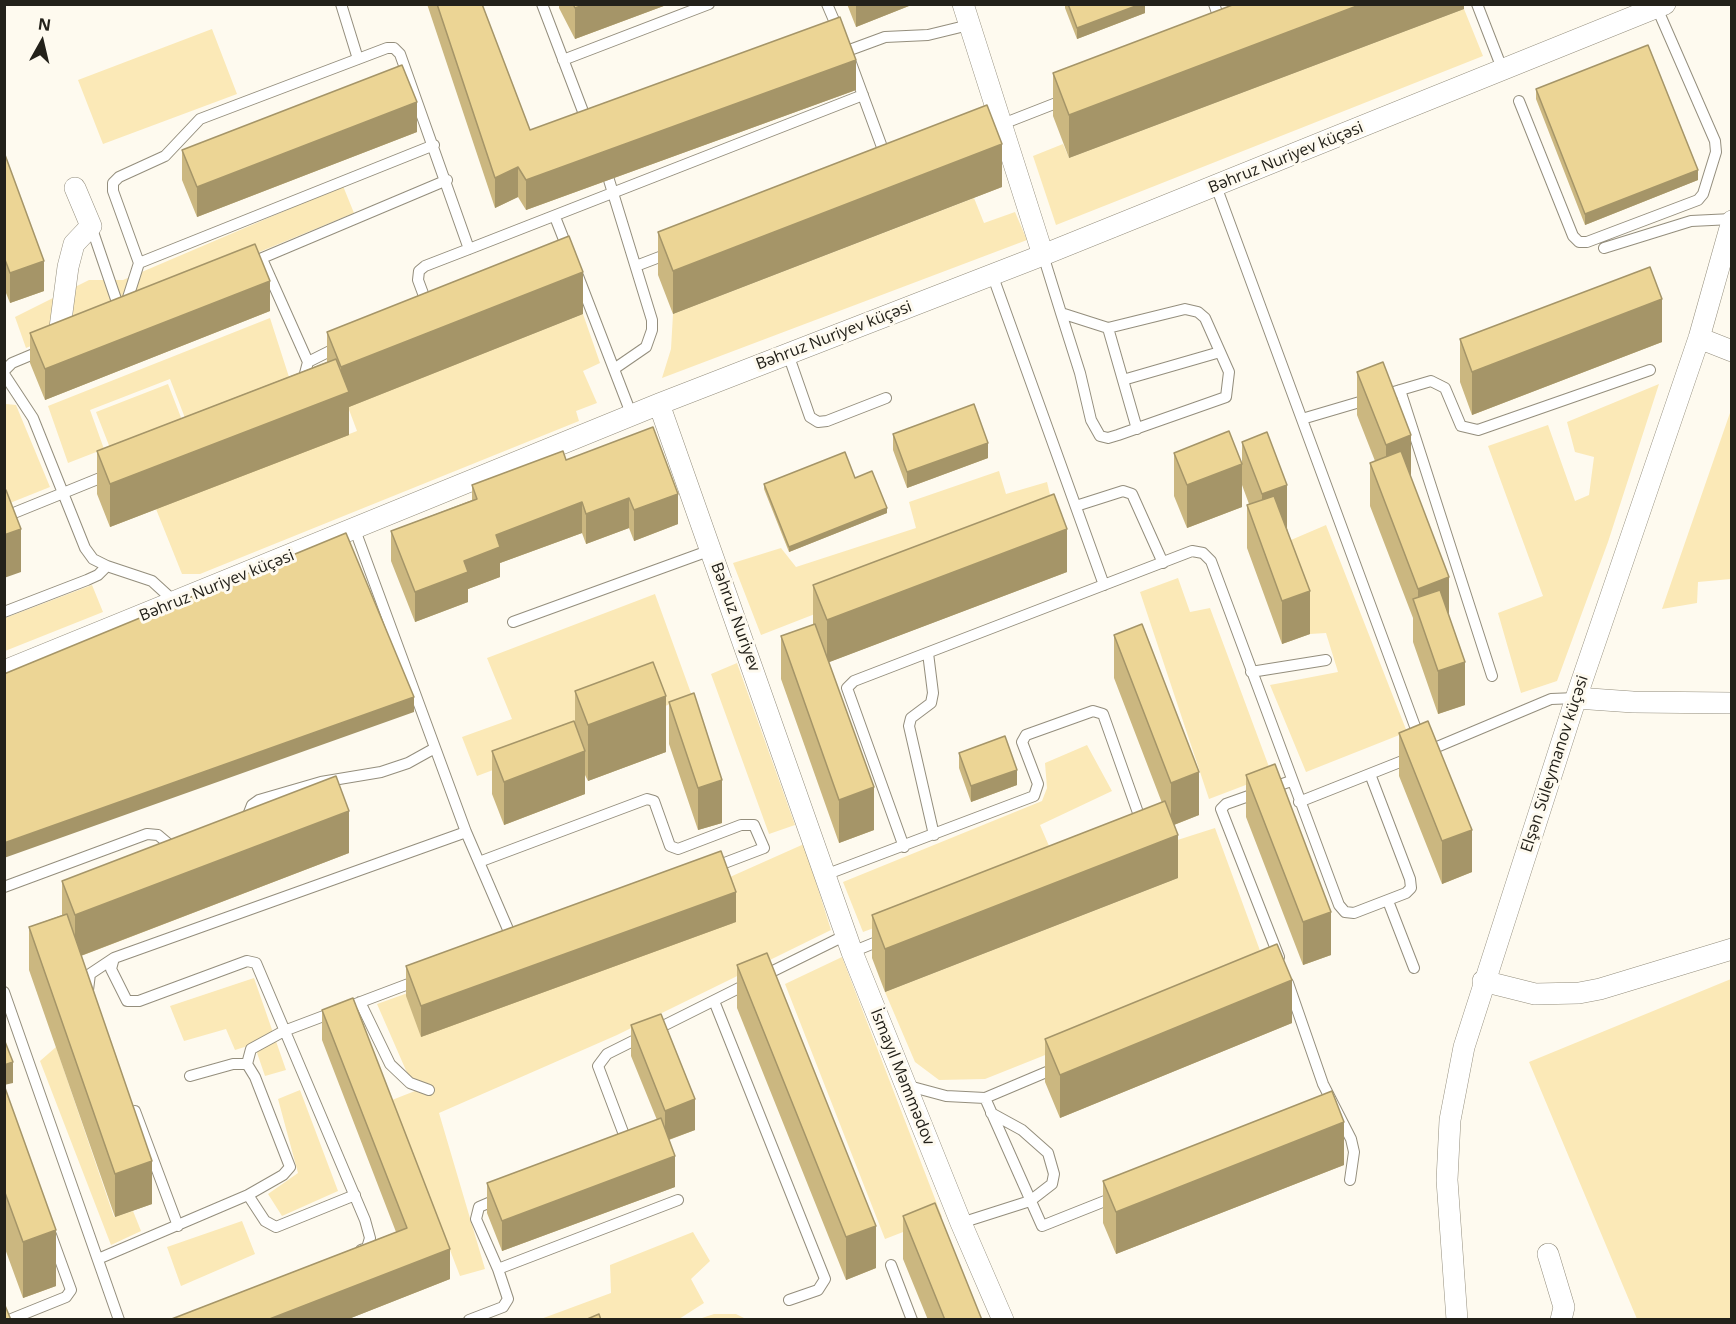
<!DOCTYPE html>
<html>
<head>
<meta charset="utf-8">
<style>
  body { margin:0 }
  #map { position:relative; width:1736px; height:1324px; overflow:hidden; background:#fefaef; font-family:"Open Sans",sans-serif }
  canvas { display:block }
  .frame { position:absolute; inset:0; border:6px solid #23211a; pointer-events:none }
  .north { position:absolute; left:12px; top:12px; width:60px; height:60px; -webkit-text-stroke:4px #fefaef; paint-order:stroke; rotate:8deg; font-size:16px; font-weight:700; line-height:24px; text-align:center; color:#23211a }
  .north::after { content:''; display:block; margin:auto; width:21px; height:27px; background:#23211a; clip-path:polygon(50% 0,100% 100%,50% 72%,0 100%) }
</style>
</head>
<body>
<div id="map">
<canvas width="1736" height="1324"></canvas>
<div class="frame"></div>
<div class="north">N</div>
</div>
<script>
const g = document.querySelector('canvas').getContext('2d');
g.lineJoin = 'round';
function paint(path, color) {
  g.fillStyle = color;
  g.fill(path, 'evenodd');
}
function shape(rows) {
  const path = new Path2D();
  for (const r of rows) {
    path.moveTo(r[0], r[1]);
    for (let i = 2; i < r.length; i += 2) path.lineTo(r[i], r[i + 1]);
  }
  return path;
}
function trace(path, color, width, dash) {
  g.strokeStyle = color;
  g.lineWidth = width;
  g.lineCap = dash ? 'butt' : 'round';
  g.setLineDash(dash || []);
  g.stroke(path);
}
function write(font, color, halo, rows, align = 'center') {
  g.font = font + ' "Open Sans",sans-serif';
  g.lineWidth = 6;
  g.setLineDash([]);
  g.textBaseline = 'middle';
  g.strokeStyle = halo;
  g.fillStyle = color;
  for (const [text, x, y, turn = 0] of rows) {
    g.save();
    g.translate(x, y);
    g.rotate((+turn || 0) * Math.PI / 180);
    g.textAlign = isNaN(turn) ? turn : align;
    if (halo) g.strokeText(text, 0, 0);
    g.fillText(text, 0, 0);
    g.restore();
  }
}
const green = shape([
  [1464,9,1483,56,1056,225,1033,156,1063,144,1069,158],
  [212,29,237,94,103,144,78,80],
  [343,186,354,213,26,348,15,317,89,280,123,280],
  [974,198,984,223,1015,212,1027,240,662,378,671,349,673,314],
  [583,314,600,363,583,371,597,403,576,411,579,421,200,574,182,574,156,509,357,431,348,407],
  [270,318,289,377,185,418,170,379,90,410,104,449,68,463,48,406],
  [168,384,182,420,110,448,96,412],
  [1659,384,1608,542,1557,681,1521,693,1498,613,1543,596,1488,446,1548,425,1575,501,1589,495,1594,457,1575,452,1567,422],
  [6,404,16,405,50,487,5,505],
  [1731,410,1731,579,1698,582,1697,603,1662,609],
  [999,471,1006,494,1047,482,1056,520,761,635,733,563,781,548,796,567,916,528,909,502],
  [1326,525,1407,732,1306,772,1270,685,1338,672,1326,633,1310,634,1277,546],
  [1178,578,1190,612,1210,608,1272,775,1209,799,1140,592],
  [92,585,103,612,5,651,5,618],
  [655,594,692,696,477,776,462,737,512,719,487,658],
  [737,663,795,825,769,834,711,674],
  [1087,745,1112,791,1040,825,1055,860,863,932,843,882,1042,801,1047,788,1045,763],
  [1215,828,1266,967,985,1079,939,1080,915,1062,885,992,1178,878,1165,844],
  [804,844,831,930,617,1035,439,1113,485,1269,460,1276,392,1100,415,1091,377,1004,721,881],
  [842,957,942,1217,885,1239,785,984],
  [254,978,286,1070,265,1076,254,1044,235,1050,226,1029,184,1041,170,1006],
  [1731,979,1731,1319,1637,1319,1529,1062],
  [56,1047,114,1217,133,1211,141,1231,111,1245,40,1061],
  [300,1090,338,1191,282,1216,268,1194,298,1173,278,1099],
  [242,1221,255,1254,181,1286,167,1247],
  [693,1232,710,1261,691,1279,704,1303,679,1319,538,1320,611,1293,610,1265],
  [714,1314,736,1314,746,1319,699,1319]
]);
const service = shape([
  [341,4,358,59],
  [542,4,587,122],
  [827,4,839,32],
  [1214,4,1221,24],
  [1477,4,1503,71],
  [847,51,885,37,928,35,969,25],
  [563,60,709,4],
  [851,63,886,158],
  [1519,101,1573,236,1579,242,1587,242,1698,200,1703,194,1716,152,1715,141,1657,8],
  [1000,125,1064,100],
  [609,180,652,320,652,330,646,347,614,369],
  [1216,186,1420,740],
  [555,217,568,250],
  [91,226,120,311],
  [1604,248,1691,221,1732,219],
  [1043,255,1061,313,1080,373,1091,420,1100,436,1108,438,1118,435,1226,397,1229,372,1205,318,1198,312,1185,309,1108,328,1061,313],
  [262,259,308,362],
  [139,263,113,191,113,183,119,177,165,156,200,119,387,48,394,48,400,54,469,249,863,95],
  [248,264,447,180],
  [636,266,670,253],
  [992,274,1104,585],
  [578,276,632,416],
  [125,307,139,263,434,145],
  [428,307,418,280,419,271,425,266,469,249],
  [1108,328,1137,429],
  [788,354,810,417,818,422,827,421,886,398],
  [4,371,12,363,43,350],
  [4,374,33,418,85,548,93,559,107,566,152,581,175,602],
  [1123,380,1220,352],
  [303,381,308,362,338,347],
  [1400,390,1492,676],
  [1302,419,1431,381,1445,388,1461,426,1478,430,1650,370],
  [1076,506,1123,491,1132,494,1163,563],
  [4,517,110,474],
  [355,530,466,832,513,941],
  [4,612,87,580,98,575,107,566],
  [513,622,711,550],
  [928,653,933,693,931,703,911,718,909,726,934,835],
  [1251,672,1326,660],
  [1425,752,1551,699,1576,698],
  [1299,802,1410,758],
  [245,823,252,805,259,800,321,782,381,772,408,763,435,748],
  [904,847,847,688,854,681,1192,551,1203,553,1211,561,1339,905,1345,912,1354,913,1406,893,1411,888,1410,879,1370,774],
  [479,862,647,799,654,801,670,846,678,849,741,825,754,825,764,848,714,867],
  [825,875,1034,796,1038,784,1022,742,1026,735,1093,711,1103,714,1142,824],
  [4,887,147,834,158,835,177,851],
  [1388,901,1414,968],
  [852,952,884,939],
  [1279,957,1221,809,1226,804,1291,781],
  [763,976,846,935],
  [1288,983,1323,1084,1351,1139,1354,1152,1350,1180],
  [88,990,90,974,114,958],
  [4,992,119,1320],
  [714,1001,825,1279,818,1290,789,1300],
  [360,1002,390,1064,410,1083,429,1090],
  [247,1064,251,1049,284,1031,419,980],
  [190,1076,233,1064,247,1064,255,1077,290,1167,283,1175,248,1195],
  [905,1085,946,1096,985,1098,1056,1068],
  [985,1098,1042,1226,1115,1197],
  [135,1111,178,1226],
  [625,1144,626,1140,598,1066,607,1054,749,983],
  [961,1223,1030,1201,1052,1184,1054,1174,1048,1153,1022,1130,991,1113],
  [361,1250,367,1248,370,1238,365,1220,256,963,247,961,139,1001,127,1001,111,969,114,958,466,832],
  [98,1259,248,1195,265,1221,276,1227,355,1195],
  [891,1265,912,1320],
  [498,1269,678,1200],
  [9,1320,66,1297,71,1290,51,1235],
  [469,1320,503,1307,508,1299,498,1269,476,1219,479,1207,500,1198]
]);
const minor = shape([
  [963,4,1043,255],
  [1699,338,1732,351],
  [58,343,68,267,74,244,91,226,75,188],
  [659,404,852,952,961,1223,1003,1320],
  [4,671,659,404,1043,255,1665,4],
  [1576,698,1633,702,1732,703],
  [1483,981,1535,994,1579,993,1600,989,1732,949],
  [1548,1254,1564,1307,1561,1320],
  [1457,1320,1447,1180,1450,1120,1464,1047,1576,698,1699,338,1732,221]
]);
const wall = shape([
  [427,4,482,4,530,130,856,90,526,210,518,197,495,208],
  [559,4,669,4,575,39,559,8],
  [847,4,914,4,856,27],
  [1065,4,1145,4,1145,13,1077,39,1065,8],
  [1464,4,1464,9,1069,158,1053,116,1053,73],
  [1536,89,1698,180,1585,225,1536,99],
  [417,132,197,217,182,180,182,150],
  [4,152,44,291,10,303,4,288],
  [1002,187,673,314,658,275,658,232],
  [270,311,45,400,30,363,30,333],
  [583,314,349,407,349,435,110,527,97,494,97,451,327,362,327,332],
  [1460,339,1662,342,1472,415,1460,382],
  [1357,372,1411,478,1449,617,1465,705,1438,714,1413,642,1413,618,1370,506,1370,463,1375,461,1357,415],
  [893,434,988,458,907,488,893,450],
  [1242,442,1287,528,1310,634,1282,644,1247,548,1247,505,1249,504,1242,485,1242,507,1187,528,1174,496,1174,453,1242,464],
  [566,460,678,524,634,541,629,528,586,544,582,533,500,563,500,577,468,589,468,602,415,622,391,561,391,531,472,500,472,485],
  [855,478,887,513,789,552,764,489,764,484],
  [1067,572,829,662,874,830,839,843,781,679,781,636,813,625,813,585],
  [1114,635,1199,815,1174,825,1178,878,885,992,872,958,872,915,1162,803,1114,678],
  [575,691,666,752,588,781,585,775,585,794,504,825,492,794,492,751,575,723],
  [669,702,722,823,698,830,669,744],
  [1399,733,1472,872,1442,884,1399,776],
  [959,753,1017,785,971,802,959,768],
  [1246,775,1331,955,1303,965,1246,817],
  [349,853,81,956,152,1204,115,1217,29,970,29,927,62,915,62,881],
  [736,922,421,1037,406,996,406,966],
  [737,965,876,1268,846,1280,737,1008],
  [322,1010,450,1279,346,1320,169,1320,396,1232,322,1040],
  [1292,1023,1060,1118,1045,1082,1045,1039],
  [631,1025,695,1130,669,1140,675,1187,502,1251,487,1213,487,1183,657,1120,631,1056],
  [4,1085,56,1286,23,1298,4,1246],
  [1344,1165,1116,1254,1103,1223,1103,1181],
  [903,1216,982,1320,928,1320,903,1259]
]);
const shadedWall = shape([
  [586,4,669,4,575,39,575,8],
  [856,4,914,4,856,27],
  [1141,4,1145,4,1145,13,1077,39,1077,28],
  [1362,4,1464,4,1464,9,1069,158,1069,115],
  [856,60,856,90,526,210,526,180],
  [417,102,417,132,197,217,197,187],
  [1002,144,1002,187,673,314,673,271],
  [518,167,518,197,495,208,495,178],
  [1698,170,1698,180,1585,225,1585,214],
  [44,261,44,291,10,303,10,273],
  [583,272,583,314,349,407,349,435,110,527,110,484,341,395,341,367],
  [270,281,270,311,45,400,45,369],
  [1662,299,1662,342,1472,415,1472,372],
  [1411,435,1411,478,1386,487,1386,445],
  [988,443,988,458,907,488,907,472],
  [1242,464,1242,507,1187,528,1187,485],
  [1287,485,1287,528,1262,537,1262,494],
  [678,494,678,524,634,541,634,510],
  [629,498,629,528,586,544,586,514],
  [582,502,582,533,500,563,500,577,468,589,468,602,415,622,415,592,464,561,496,535],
  [887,508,887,513,789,552,789,547],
  [21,529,21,572,4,578,4,535],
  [1067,529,1067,572,827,663,827,620],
  [1449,577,1449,620,1418,614,1418,589],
  [1310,591,1310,634,1282,644,1282,601],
  [1465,662,1465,705,1438,714,1438,671],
  [666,696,666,752,588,781,588,725],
  [414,697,414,712,4,858,4,843],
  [585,751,585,794,504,825,504,782],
  [1017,770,1017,785,971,802,971,786],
  [1199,772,1199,815,1171,826,1171,783],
  [722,780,722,823,698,830,698,788],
  [874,787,874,830,839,843,839,800],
  [349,811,349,853,75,958,75,915],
  [1472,830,1472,872,1442,884,1442,841],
  [1178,835,1178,878,885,992,885,949],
  [736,892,736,922,421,1037,421,1006],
  [1331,912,1331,955,1303,965,1303,922],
  [1292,980,1292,1023,1060,1118,1060,1075],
  [13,1062,13,1083,4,1085,4,1065],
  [695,1099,695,1130,665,1141,665,1111],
  [1344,1122,1344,1165,1116,1254,1116,1212],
  [675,1156,675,1187,502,1251,502,1221],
  [152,1161,152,1204,115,1217,115,1174],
  [876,1226,876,1268,846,1280,846,1237],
  [56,1230,56,1286,23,1298,23,1242],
  [450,1249,450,1279,346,1320,267,1320]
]);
const building = shape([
  [437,4,482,4,530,130,840,17,856,60,526,180,518,167,495,178,437,4],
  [573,4,586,4,575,8,573,4],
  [1068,4,1141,4,1077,28,1068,4],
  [1235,4,1362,4,1069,115,1053,73,1235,4],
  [1648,45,1698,170,1585,214,1536,89,1648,45],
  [402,65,417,102,197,187,182,150,402,65],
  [987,105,1002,144,673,271,658,232,987,105],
  [4,152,44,261,10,273,4,257,4,152],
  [569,236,583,272,341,367,327,332,569,236],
  [255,244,270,281,45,369,30,333,255,244],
  [1650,267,1662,299,1472,372,1460,339,1650,267],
  [336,359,349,392,110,484,97,451,336,359],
  [1383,362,1411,435,1386,445,1357,372,1383,362],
  [974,404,988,443,907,472,893,434,974,404],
  [653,427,678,494,634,510,629,498,586,514,582,502,496,535,500,547,464,561,468,572,415,592,391,531,477,499,472,485,563,451,566,460,653,427],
  [1229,431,1242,464,1187,485,1174,453,1229,431],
  [1267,432,1287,485,1262,494,1242,442,1267,432],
  [1401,451,1449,577,1418,589,1370,463,1401,451],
  [845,452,855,478,872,471,887,508,789,547,764,484,845,452],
  [6,490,21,529,4,535,4,491,6,490],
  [1054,494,1067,529,827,620,813,585,1054,494],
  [1274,496,1310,591,1282,601,1247,505,1274,496],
  [346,533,414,697,4,843,4,674,346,533],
  [1440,590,1465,662,1438,671,1413,599,1440,590],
  [815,624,874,787,839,800,781,636,815,624],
  [1142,624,1199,772,1171,783,1114,635,1142,624],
  [653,662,666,696,588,725,575,691,653,662],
  [694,693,722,780,698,788,669,702,694,693],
  [574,721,585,751,504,782,492,751,574,721],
  [1428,721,1472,830,1442,841,1399,733,1428,721],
  [1005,736,1017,770,971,786,959,753,1005,736],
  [1275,764,1331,912,1303,922,1246,775,1275,764],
  [336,776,349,811,75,915,62,881,336,776],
  [1165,801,1178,835,885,949,872,915,1165,801],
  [721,851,736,892,421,1006,406,966,721,851],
  [67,914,152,1161,115,1174,29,927,67,914],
  [1277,944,1292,980,1060,1075,1045,1039,1277,944],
  [767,953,876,1226,846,1237,737,965,767,953],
  [353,998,450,1249,267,1320,169,1320,407,1228,322,1010,353,998],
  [661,1014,695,1099,665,1111,631,1025,661,1014],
  [4,1039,13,1062,4,1065,4,1039],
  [4,1085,56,1230,23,1242,4,1190,4,1085],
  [1332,1091,1344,1122,1116,1212,1103,1181,1332,1091],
  [661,1118,675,1156,502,1221,487,1183,661,1118],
  [935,1203,982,1320,945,1320,903,1216,935,1203],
  [4,1303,11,1320,4,1320,4,1303],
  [599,1314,601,1320,585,1320,599,1314]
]);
const streetNames = [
  ["Bəhruz Nuriyev küçəsi",1286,158,-22],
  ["Bəhruz Nuriyev küçəsi",834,336,-21],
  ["Bəhruz Nuriyev küçəsi",217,586,-22],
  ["Bəhruz Nuriyev",735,617,70],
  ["Elşən Süleymanov küçəsi",1555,764,-72],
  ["İsmayıl Məmmədov",902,1077,68]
];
paint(green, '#fbe9b7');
trace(service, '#948e7d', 12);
trace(minor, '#948e7d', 22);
trace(service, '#fff', 10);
trace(minor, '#fff', 21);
paint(wall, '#cbb780');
paint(shadedWall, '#a59568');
paint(building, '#ecd595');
trace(building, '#a59568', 1.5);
write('16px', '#23211a', '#fefaef', streetNames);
</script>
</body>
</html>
